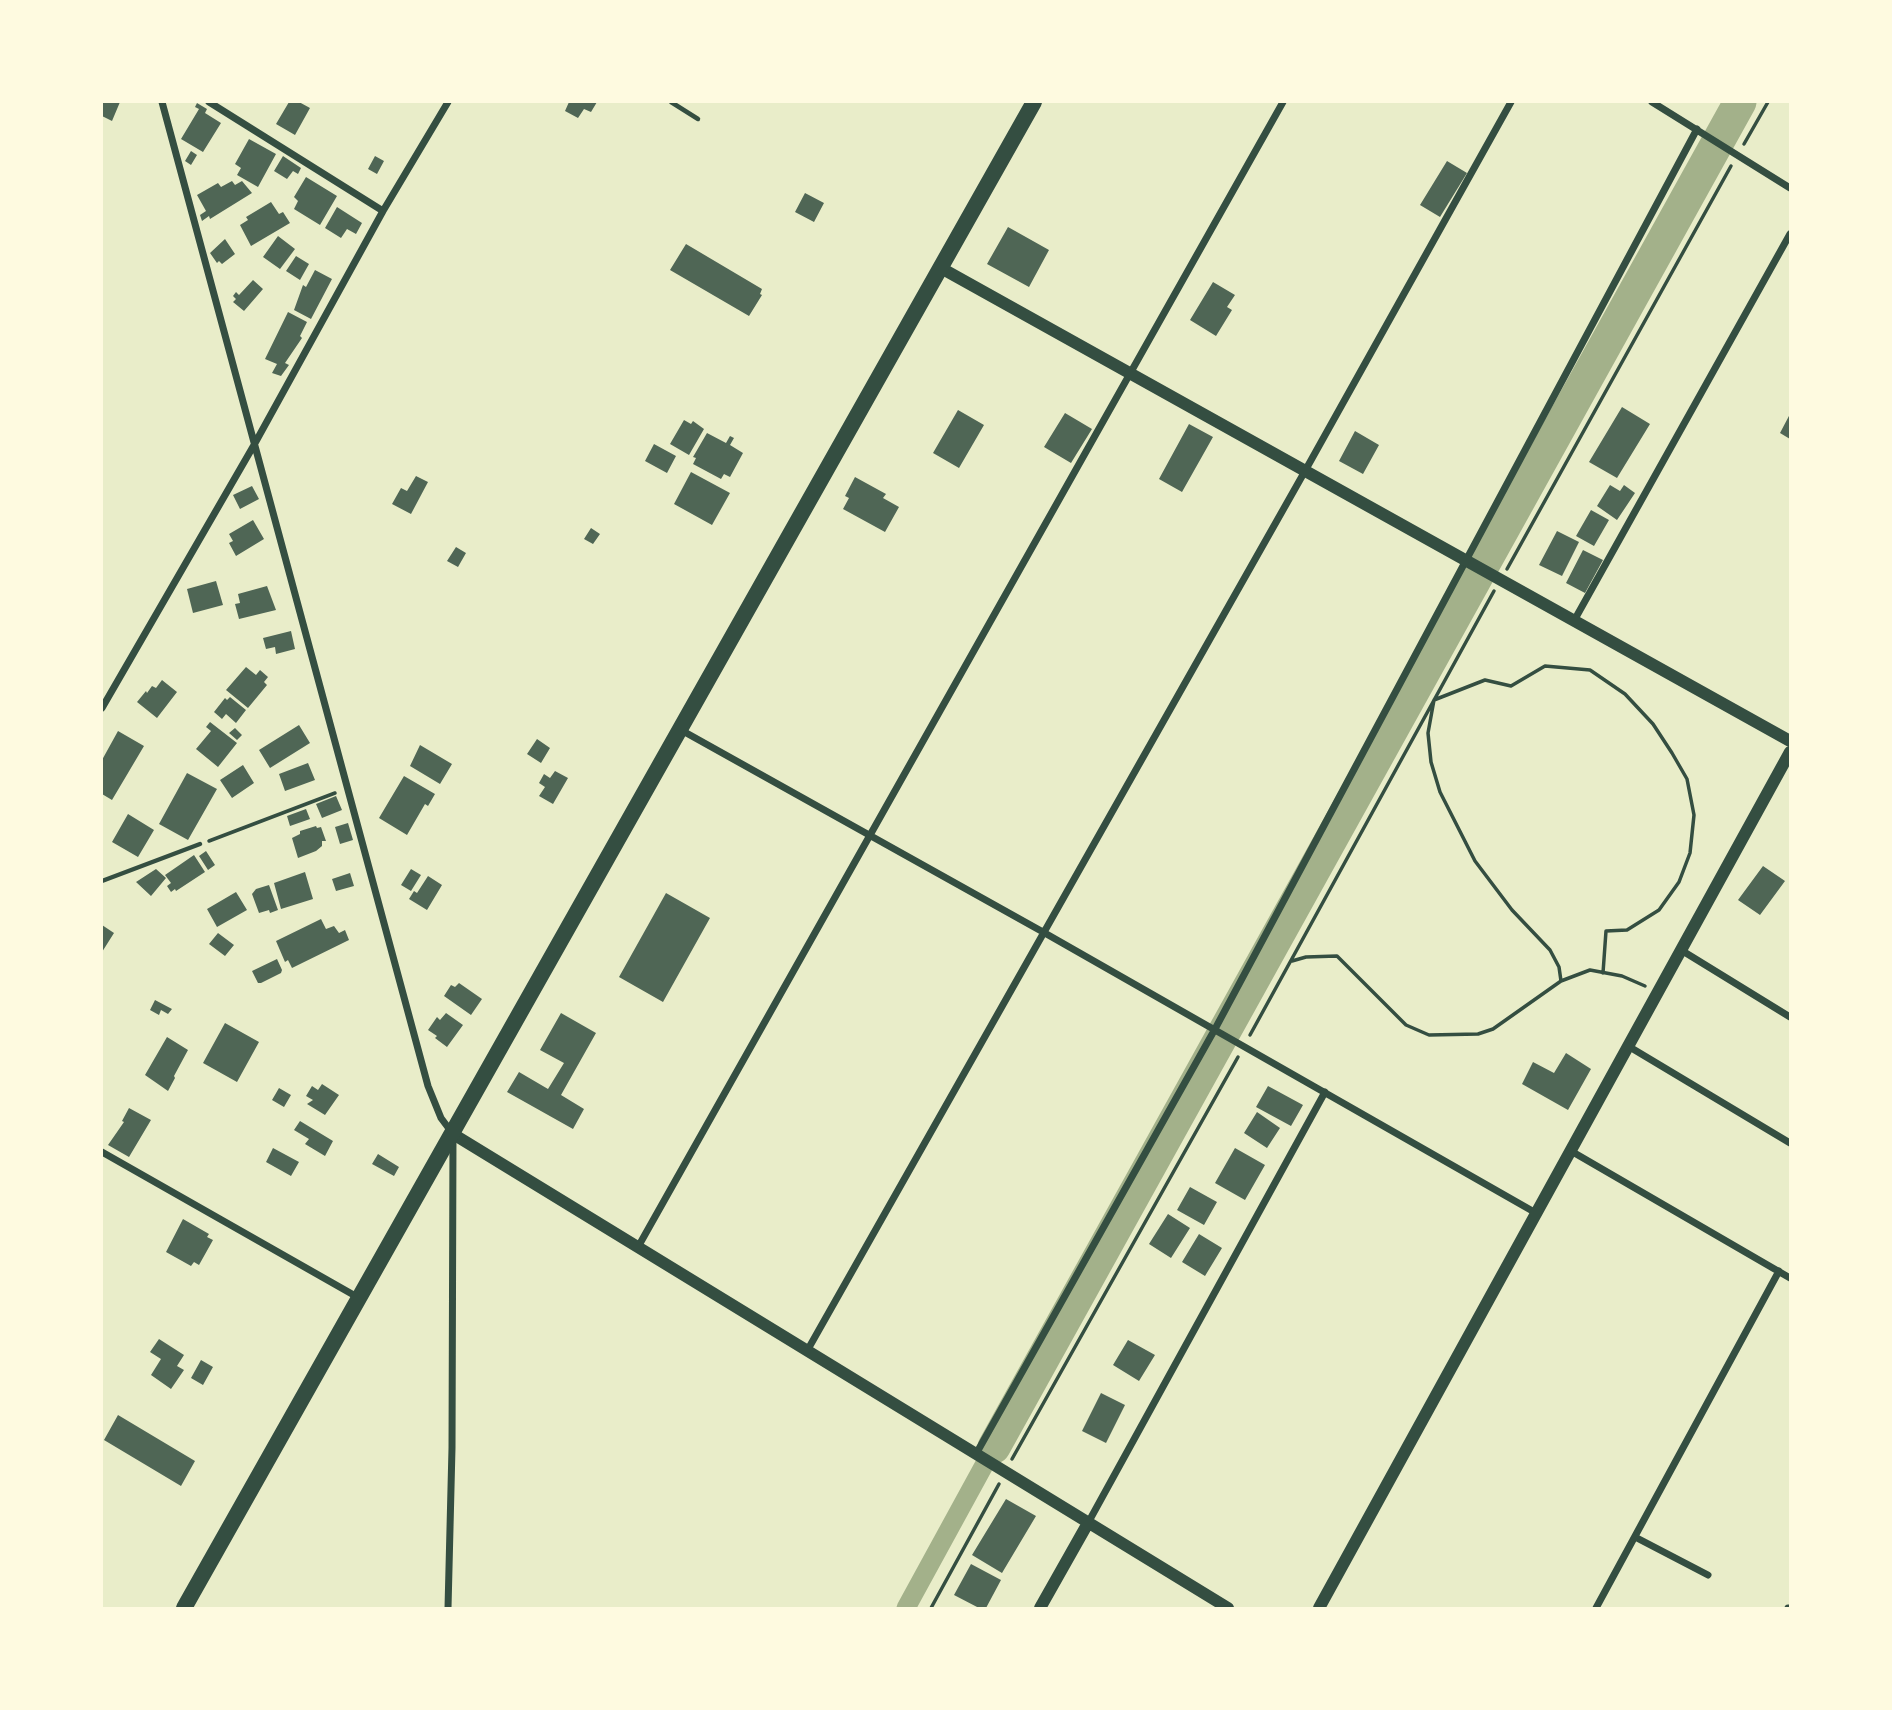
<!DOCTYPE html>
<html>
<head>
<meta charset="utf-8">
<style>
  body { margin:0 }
  #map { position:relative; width:1892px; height:1710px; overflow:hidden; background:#e9edc9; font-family:"Fira Sans",sans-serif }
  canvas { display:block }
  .frame { position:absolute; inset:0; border:103px solid #fefae0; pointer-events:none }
</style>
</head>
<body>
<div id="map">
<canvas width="1892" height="1710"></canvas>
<div class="frame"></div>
</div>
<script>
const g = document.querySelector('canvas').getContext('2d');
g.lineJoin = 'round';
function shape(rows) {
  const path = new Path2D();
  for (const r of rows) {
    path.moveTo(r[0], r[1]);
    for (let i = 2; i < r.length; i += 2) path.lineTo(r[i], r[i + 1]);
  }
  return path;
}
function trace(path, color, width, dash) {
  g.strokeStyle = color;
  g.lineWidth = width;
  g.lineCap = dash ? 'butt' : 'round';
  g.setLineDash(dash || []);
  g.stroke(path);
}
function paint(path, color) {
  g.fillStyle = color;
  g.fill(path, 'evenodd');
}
const canal = shape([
  [906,1608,994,1447]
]);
const river = shape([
  [994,1447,1740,102]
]);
const building = shape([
  [102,102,120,102,112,121,102,116],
  [289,102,299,102,310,108,295,135,276,124],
  [569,102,597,102,591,112,584,109,578,118,565,111],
  [197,103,207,109,205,113,221,123,203,152,181,139,199,109,195,107],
  [249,139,276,154,258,187,237,175,241,168,235,164],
  [191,151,197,155,191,165,185,161],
  [283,156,301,168,298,174,293,171,287,179,274,171],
  [375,156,384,161,377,174,368,169],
  [1447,161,1467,173,1440,217,1420,205],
  [306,177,337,196,320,225,294,209,298,201,294,197],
  [232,181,235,185,242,181,252,193,210,219,209,216,202,221,200,215,206,211,197,195,218,183,221,187],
  [805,193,824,203,814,222,795,212],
  [271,202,279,214,283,212,290,223,251,246,240,225,248,220,246,217],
  [337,207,362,223,356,234,347,229,341,238,325,228],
  [1008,227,1049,250,1029,287,987,264],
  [278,236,295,249,280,269,263,257],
  [225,239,235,254,222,264,219,261,217,263,210,253],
  [686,244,762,289,760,294,762,295,749,316,670,270],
  [296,256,309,264,300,280,286,271],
  [315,270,332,279,311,319,294,310,303,285,306,287],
  [253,280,263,289,244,311,233,302,236,299,233,296,236,292,239,295],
  [1213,282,1235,295,1227,307,1232,310,1216,336,1190,320],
  [288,312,307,322,300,336,302,338,285,363,289,365,281,376,272,373,277,364,265,359],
  [1622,407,1650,424,1617,478,1589,462],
  [958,410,984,425,959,468,933,453],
  [1065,413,1092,429,1071,463,1044,447],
  [1790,414,1790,439,1780,433],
  [684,420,691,424,693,421,704,429,689,455,670,444],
  [1189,424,1213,437,1182,492,1159,479],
  [1355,431,1379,445,1363,474,1339,461],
  [707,433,726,443,730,436,734,438,730,445,743,453,730,477,724,474,721,479,693,464,696,458,693,457],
  [654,444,676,456,667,473,645,461],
  [691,472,730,493,712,525,674,504],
  [416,476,428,482,411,514,392,504,401,488,407,491],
  [855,477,886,494,883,498,899,507,885,532,843,509,849,498,845,496],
  [1610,485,1620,491,1624,485,1635,493,1617,520,1597,506],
  [252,486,259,499,240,509,233,495],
  [1591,510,1609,520,1594,546,1576,536],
  [253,520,264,539,236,556,229,543,233,541,229,534],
  [591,528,600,534,593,544,584,539],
  [1557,531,1579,542,1562,576,1539,565],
  [456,547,466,553,458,567,447,561],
  [1583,550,1603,560,1585,593,1566,583],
  [216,581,223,605,193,613,187,589],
  [267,586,276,610,239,619,235,604,240,603,238,594],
  [291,631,295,649,276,654,275,647,266,649,263,638],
  [246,667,256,675,260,670,268,677,264,682,267,685,248,708,226,690],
  [162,680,177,692,157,718,137,702,146,691,147,693,152,686,156,688],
  [230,697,246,710,236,723,226,714,222,719,214,712,225,698,227,700],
  [210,722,237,743,218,767,196,749,211,731,206,727],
  [299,725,310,743,270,768,259,750],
  [235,728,242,735,237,740,229,733],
  [118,731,144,746,112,800,102,794,102,760],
  [537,739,550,748,541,763,527,754],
  [420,745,452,764,440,784,410,766],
  [308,763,315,780,285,791,279,774],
  [243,765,254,783,232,798,220,780],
  [555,771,568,778,553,804,539,796,545,787,539,783,544,774,550,778],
  [187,773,217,789,188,840,159,824],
  [404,776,435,794,428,806,425,804,407,835,379,818],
  [336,796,342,810,322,818,316,804],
  [306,809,310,819,290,826,287,816],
  [128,814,154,830,138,857,112,842],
  [348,823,353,840,340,844,335,827],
  [316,826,317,828,321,827,326,841,322,841,322,846,316,851,298,858,292,838,300,834,300,831],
  [206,851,215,865,208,870,199,856],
  [194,855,205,872,176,891,175,889,171,892,167,886,171,883,165,875],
  [1763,866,1785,881,1760,915,1738,900],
  [156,869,166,878,151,896,136,882],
  [411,869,421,875,411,891,401,885],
  [305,872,313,899,281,909,274,883],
  [350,873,354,886,336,891,332,879],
  [428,876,442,885,427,910,409,899,414,891,417,893],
  [269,885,278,910,270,913,269,910,259,913,252,894,256,889],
  [236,892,247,910,217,927,207,909],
  [666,893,710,918,663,1002,619,977],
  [321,919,326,929,334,926,339,933,345,930,349,940,292,968,288,960,285,962,276,941],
  [102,925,114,933,102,952],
  [218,933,234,945,225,956,209,944],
  [277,959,282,970,281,973,261,983,258,983,252,971],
  [459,983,482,999,471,1015,444,996,451,985,455,987],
  [155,1000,172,1009,168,1014,161,1010,159,1015,150,1010],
  [446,1013,463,1025,447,1047,435,1038,437,1036,428,1030,437,1017,440,1020],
  [561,1013,596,1033,561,1095,584,1109,573,1129,507,1092,519,1072,548,1089,564,1063,540,1050],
  [225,1023,259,1042,237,1082,203,1063],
  [167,1037,188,1050,174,1076,175,1078,168,1091,145,1075],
  [1566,1053,1591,1069,1568,1110,1522,1084,1533,1062,1554,1073],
  [322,1084,339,1095,325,1115,307,1104,313,1100,306,1096,312,1086,318,1090],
  [1268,1086,1303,1105,1291,1126,1256,1107],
  [279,1088,291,1095,284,1107,272,1100],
  [129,1108,151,1120,129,1157,108,1145,124,1122,122,1121],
  [1257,1112,1280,1128,1267,1148,1244,1133],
  [300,1121,333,1141,325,1156,305,1144,309,1139,294,1130],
  [273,1148,299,1162,291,1176,266,1162],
  [1235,1148,1265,1165,1245,1200,1215,1183],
  [378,1154,399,1167,394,1176,372,1164],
  [1190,1187,1217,1202,1204,1225,1177,1210],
  [1168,1214,1190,1228,1171,1258,1149,1244],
  [183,1219,209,1234,207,1237,213,1240,199,1265,194,1262,191,1266,166,1252],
  [1199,1234,1222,1248,1205,1276,1182,1262],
  [159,1339,184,1355,177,1366,184,1370,171,1389,151,1375,161,1359,150,1352],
  [1128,1340,1155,1355,1139,1381,1113,1365],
  [201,1360,213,1367,203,1385,191,1378],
  [1101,1393,1125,1405,1106,1443,1082,1431],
  [118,1415,195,1461,181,1486,104,1440],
  [1006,1499,1036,1516,1002,1573,972,1555],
  [971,1564,1001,1580,986,1608,979,1608,954,1595]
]);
const path = shape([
  [1744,144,1768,102],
  [1507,569,1731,166],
  [209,841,335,793],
  [1292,961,1306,957,1337,956,1406,1025,1429,1035,1478,1034,1493,1029,1561,981,1559,967,1550,950,1512,910,1475,861,1440,792,1431,762,1428,733,1434,700,1485,680,1511,686,1545,666,1590,670,1625,694,1653,724,1672,753,1687,779,1694,815,1690,853,1679,882,1659,910,1627,930,1606,931,1603,973],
  [1561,981,1590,970,1622,976,1645,986],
  [1250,1035,1494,591],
  [1012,1459,1238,1057],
  [931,1608,999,1484]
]);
const service = shape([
  [671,102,698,119],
  [102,881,200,844]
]);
const minor = shape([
  [162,102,428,1086,441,1118,453,1134,452,1448,448,1608],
  [209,102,383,211],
  [1652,102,1790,188],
  [1575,619,1790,234],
  [102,708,254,445,383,211,448,102],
  [681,730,1043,932,1536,1213],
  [1681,950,1790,1017],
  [1628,1046,1790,1143],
  [1571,1151,1790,1278],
  [102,1152,359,1298],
  [638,1247,1283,102],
  [807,1351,1305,471,1511,102],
  [976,1454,1215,1029,1697,129],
  [1088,1523,1325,1092],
  [1635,1537,1708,1575],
  [1596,1608,1779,1271],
  [1788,1608,1790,1608]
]);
const tertiary = shape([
  [941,268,1790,741],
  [453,1134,1228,1608],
  [1040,1608,1088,1523],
  [1319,1608,1790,752]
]);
const trunk = shape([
  [184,1608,1034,102]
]);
trace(canal, '#a3b18a', 19);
trace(river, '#a3b18a', 33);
paint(building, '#4f6655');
trace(path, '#344e41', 3.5);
trace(service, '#344e41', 4.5);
trace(minor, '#344e41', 7);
trace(tertiary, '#344e41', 12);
trace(trunk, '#344e41', 16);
</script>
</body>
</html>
